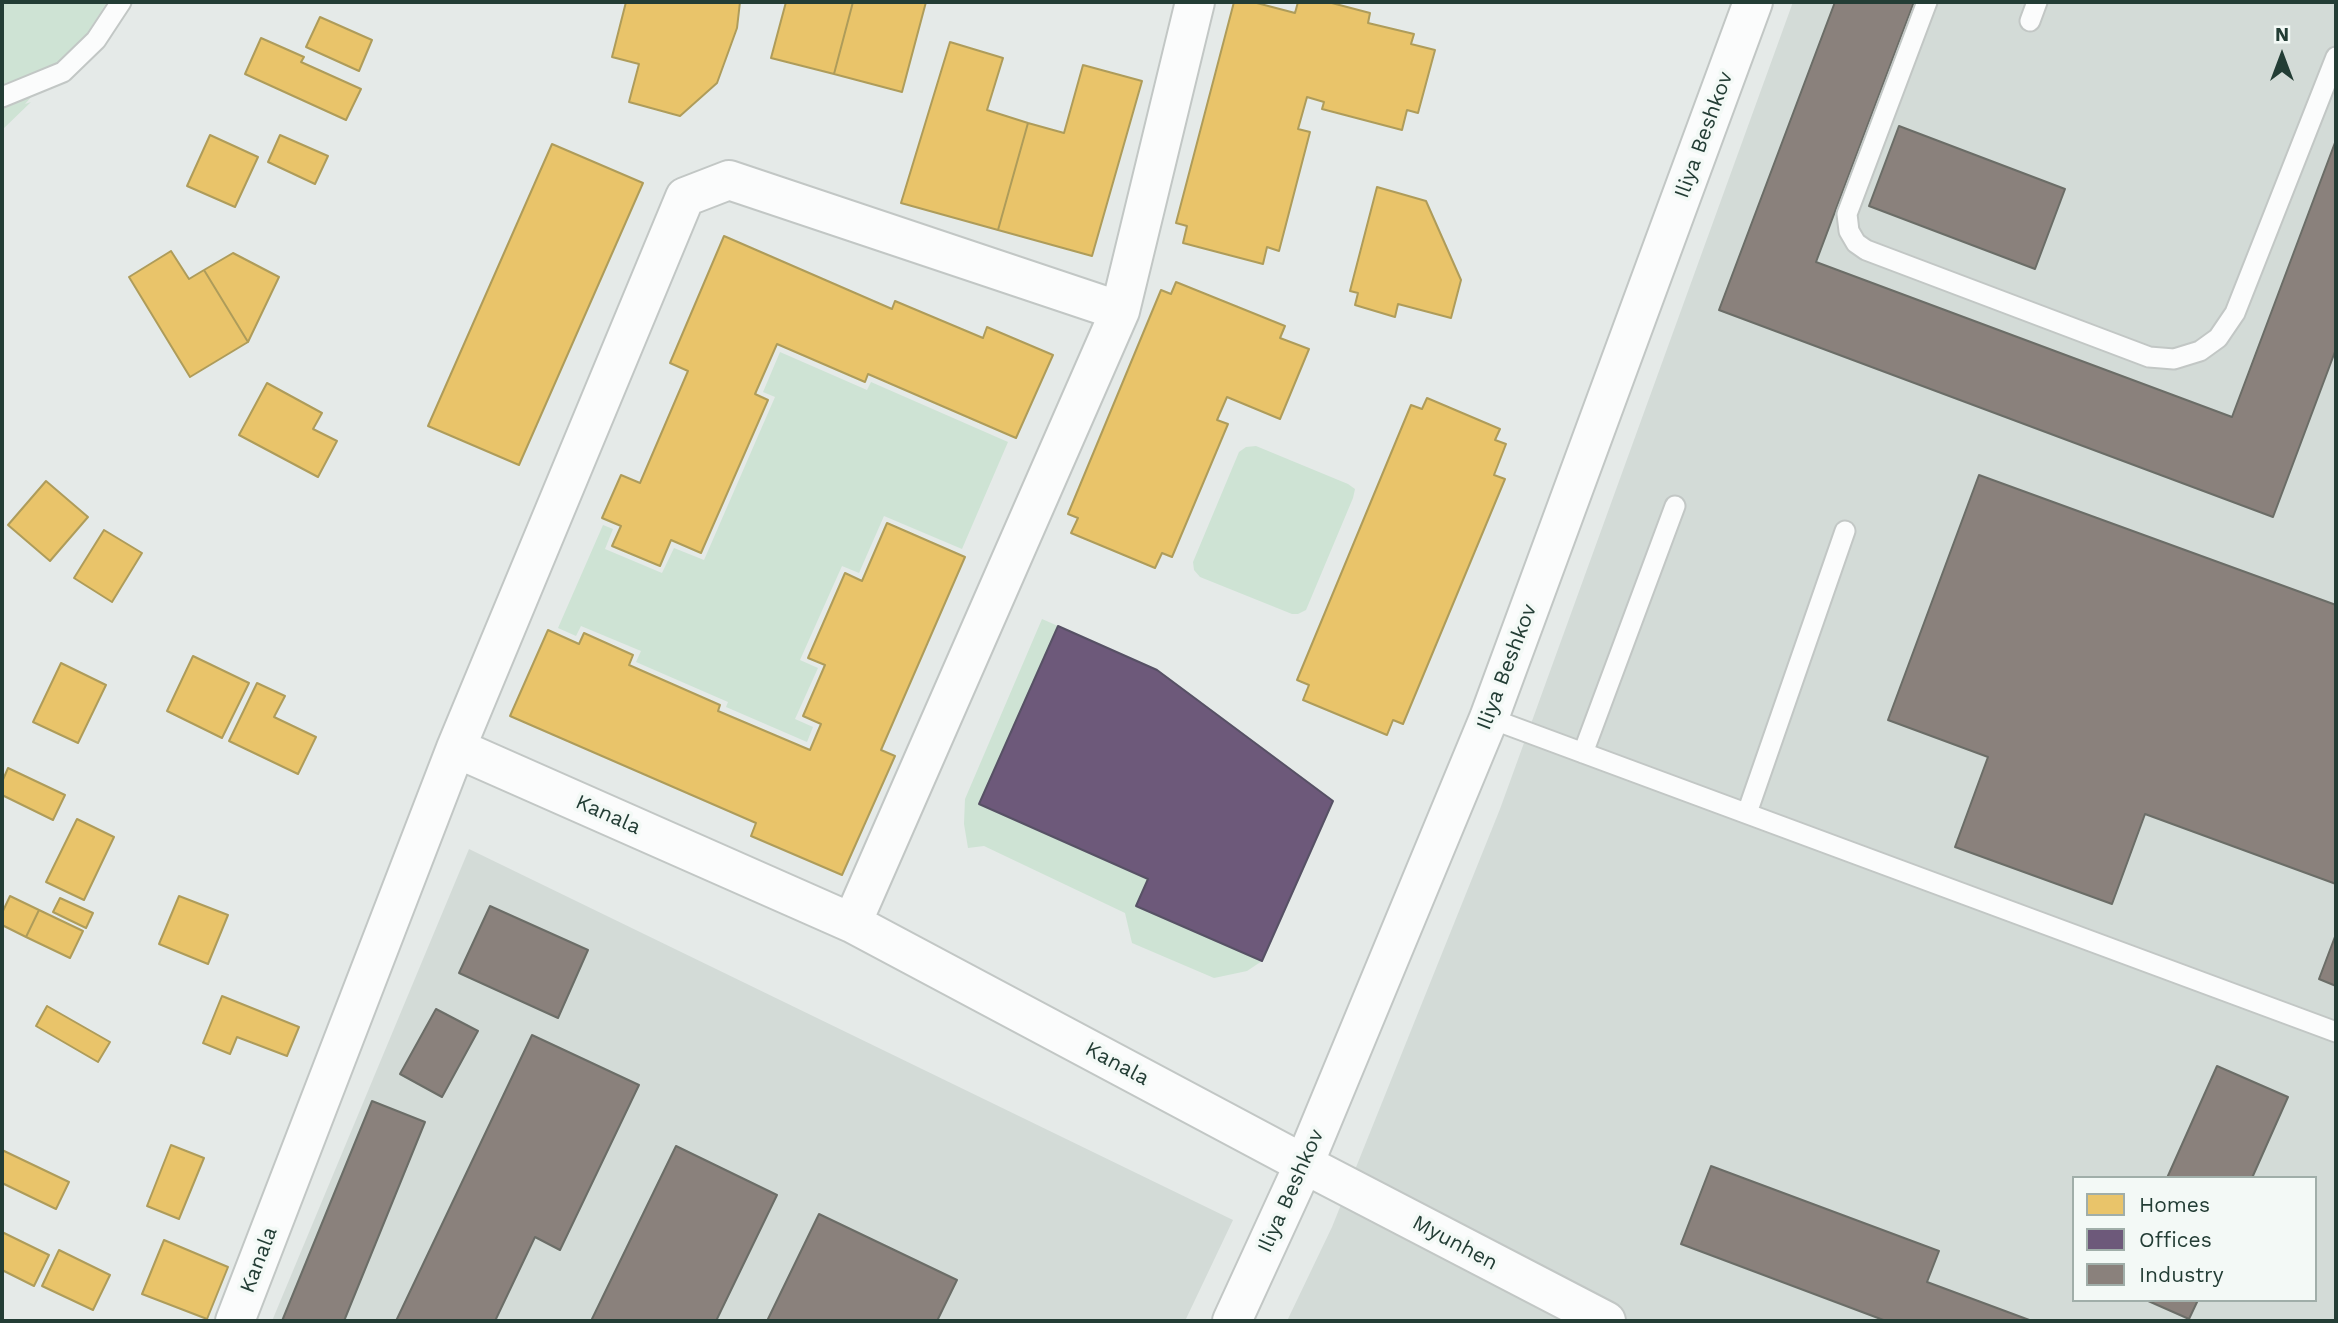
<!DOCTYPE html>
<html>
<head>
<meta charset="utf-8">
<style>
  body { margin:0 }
  #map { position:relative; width:2338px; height:1323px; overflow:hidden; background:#e5eae8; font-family:"Work Sans",sans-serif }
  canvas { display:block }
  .frame { position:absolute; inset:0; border:4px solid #233d35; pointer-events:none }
  .legend { position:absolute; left:2072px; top:1176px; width:245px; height:126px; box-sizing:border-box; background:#f3f9f6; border:2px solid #a0aea9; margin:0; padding:9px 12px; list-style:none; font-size:21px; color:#233d35 }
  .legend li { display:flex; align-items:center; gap:14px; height:35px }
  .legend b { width:35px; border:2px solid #a0aea9 }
  .north { position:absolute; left:2247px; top:21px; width:70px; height:70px; -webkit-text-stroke:5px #f3f9f6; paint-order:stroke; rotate:0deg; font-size:19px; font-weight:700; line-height:28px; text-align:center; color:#233d35 }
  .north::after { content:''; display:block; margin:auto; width:24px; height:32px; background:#233d35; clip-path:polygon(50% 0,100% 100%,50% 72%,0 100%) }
</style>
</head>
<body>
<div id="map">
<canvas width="2338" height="1323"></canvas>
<div class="frame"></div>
<ul class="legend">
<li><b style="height:19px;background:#e9c46a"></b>Homes</li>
<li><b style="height:19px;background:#6d597a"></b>Offices</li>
<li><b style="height:19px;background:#8a817c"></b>Industry</li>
</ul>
<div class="north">N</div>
</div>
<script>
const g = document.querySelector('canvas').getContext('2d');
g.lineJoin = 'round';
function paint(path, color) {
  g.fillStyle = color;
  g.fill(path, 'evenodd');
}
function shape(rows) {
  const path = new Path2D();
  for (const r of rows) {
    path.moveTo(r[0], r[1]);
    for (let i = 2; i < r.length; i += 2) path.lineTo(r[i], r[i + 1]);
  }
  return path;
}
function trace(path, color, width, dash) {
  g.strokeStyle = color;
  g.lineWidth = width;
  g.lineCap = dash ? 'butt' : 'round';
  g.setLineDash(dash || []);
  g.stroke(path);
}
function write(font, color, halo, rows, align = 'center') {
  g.font = font + ' "Work Sans",sans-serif';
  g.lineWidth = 7;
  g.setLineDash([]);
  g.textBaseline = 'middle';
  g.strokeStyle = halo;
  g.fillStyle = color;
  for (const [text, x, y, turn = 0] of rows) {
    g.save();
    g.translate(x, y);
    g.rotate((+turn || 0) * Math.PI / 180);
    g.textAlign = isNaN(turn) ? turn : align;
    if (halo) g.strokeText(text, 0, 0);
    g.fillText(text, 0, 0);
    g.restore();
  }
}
const built = shape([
  [1793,2,2336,2,2336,1321,1287,1321,1332,1227,1500,809],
  [2074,1178,2315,1178,2315,1300,2074,1300],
  [469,849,1233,1220,1185,1321,272,1321]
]);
const green = shape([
  [2,2,107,2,87,34,25,104,31,102,2,130],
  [780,352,867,390,871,382,1008,442,962,549,884,516,859,573,842,566,800,660,818,668,795,719,813,727,807,742,726,707,728,702,636,662,641,651,581,626,576,636,558,628,603,525,613,529,605,549,662,573,674,548,704,560,775,397,763,392],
  [1256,446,1348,484,1355,489,1353,498,1306,610,1298,614,1292,614,1200,577,1194,570,1193,562,1239,452,1246,447],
  [1042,619,1058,626,979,804,1148,879,1137,906,1262,961,1247,971,1214,978,1132,943,1125,913,984,846,968,848,964,824,965,799]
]);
const homes = shape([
  [626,2,740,2,737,28,717,83,680,116,629,102,639,64,612,57,626,2],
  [786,2,853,2,834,74,771,58,786,2],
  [853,2,926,2,902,92,834,74,853,2],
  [1234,2,1253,2,1295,13,1298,2,1328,2,1370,13,1368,23,1414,34,1411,44,1435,50,1418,113,1407,110,1402,130,1322,109,1324,102,1307,97,1298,129,1310,132,1279,251,1267,247,1263,264,1183,243,1187,226,1176,223,1234,2],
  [320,17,372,40,359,71,306,47,320,17],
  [261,38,304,57,301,62,361,89,346,120,245,74,261,38],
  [950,42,1003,58,987,110,1028,123,998,230,901,203,950,42],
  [1083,65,1142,81,1092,256,998,230,1028,123,1064,133,1083,65],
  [210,135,258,157,235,207,187,186,210,135],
  [280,135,328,156,315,184,268,162,280,135],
  [552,144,643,183,519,465,428,426,552,144],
  [1377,187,1426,201,1461,280,1451,318,1398,304,1395,317,1355,305,1358,293,1350,291,1377,187],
  [724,236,892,309,895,301,983,338,987,327,1053,355,1016,438,868,374,865,382,777,344,755,394,768,400,701,553,671,540,660,566,612,546,621,526,602,518,621,475,640,483,688,371,670,363,724,236],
  [171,251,189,279,204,270,248,342,190,377,129,277,171,251],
  [233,253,279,277,248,342,204,270,233,253],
  [1176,282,1285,326,1280,338,1309,349,1280,419,1227,397,1217,420,1228,424,1172,557,1162,553,1155,568,1071,533,1078,518,1068,514,1161,290,1171,294,1176,282],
  [267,383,322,413,313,429,337,441,318,477,239,435,267,383],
  [1427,398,1500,429,1495,440,1506,444,1494,475,1505,479,1403,724,1393,720,1387,735,1303,700,1309,685,1297,680,1411,405,1422,409,1427,398],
  [46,481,88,517,50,561,8,525,46,481],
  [887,523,965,557,881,750,895,756,842,875,751,836,756,823,510,716,548,630,579,644,584,633,633,655,629,665,720,705,718,711,810,750,821,724,803,716,825,665,808,658,845,573,862,581,887,523],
  [104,530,142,553,112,602,74,578,104,530],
  [193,656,249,683,222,738,167,711,193,656],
  [61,663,106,685,78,743,33,722,61,663],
  [257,683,285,696,274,717,316,737,298,774,229,741,257,683],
  [8,768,65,795,53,820,2,795,2,782,8,768],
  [77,819,114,837,84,900,46,882,77,819],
  [10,896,39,910,26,937,2,925,2,913,10,896],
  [179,896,228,915,208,964,159,944,179,896],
  [60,898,93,913,86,928,53,912,60,898],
  [39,910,83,931,70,958,26,937,39,910],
  [222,996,299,1027,287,1056,237,1037,230,1054,203,1043,222,996],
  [47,1006,110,1042,98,1062,36,1026,47,1006],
  [171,1145,204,1158,179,1219,147,1206,171,1145],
  [2,1150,69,1182,56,1209,2,1183,2,1150],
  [2,1232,49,1255,34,1286,2,1270,2,1232],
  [164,1240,228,1267,207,1319,142,1294,164,1240],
  [59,1250,110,1275,93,1310,42,1286,59,1250]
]);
const offices = shape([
  [1058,626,1157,670,1333,801,1262,961,1136,906,1148,879,979,804,1058,626]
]);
const industry = shape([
  [1835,2,1914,2,1816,262,2232,417,2336,140,2336,349,2273,517,1719,310,1835,2],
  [1899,126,2065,189,2035,269,1869,206,1899,126],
  [1979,475,2336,605,2336,884,2145,814,2112,904,1955,847,1988,757,1888,720,1979,475],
  [490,906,588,950,558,1018,459,973,490,906],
  [2336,934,2336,986,2319,979,2336,934],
  [436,1009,478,1031,442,1097,400,1074,436,1009],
  [532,1035,639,1085,560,1250,535,1237,495,1321,396,1321,532,1035],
  [2217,1066,2288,1097,2252,1178,2167,1178,2217,1066],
  [372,1101,425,1122,344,1321,282,1321,372,1101],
  [676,1146,777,1195,716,1321,591,1321,676,1146],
  [1711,1166,1939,1251,1927,1282,2032,1321,1886,1321,1681,1244,1711,1166],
  [819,1214,957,1280,937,1321,767,1321,819,1214],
  [2146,1300,2198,1300,2189,1319,2146,1300]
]);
const service = shape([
  [1927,2,1847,214,1849,231,1856,243,1866,250,2149,357,2174,359,2200,351,2218,338,2235,313,2336,57],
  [2030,21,2037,2],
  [2,97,63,72,96,40,121,2],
  [1489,718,2336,1032],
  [1583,753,1675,506],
  [1747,813,1845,531]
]);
const minor = shape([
  [456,748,852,923,1304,1164,1606,1321],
  [852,923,1120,311,1195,2],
  [235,1321,456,748,685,197,729,180,1120,311]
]);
const tertiary = shape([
  [1232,1321,1304,1164,1489,718,1753,2]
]);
const streetNames = [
  ["Iliya Beshkov",1704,135,-70],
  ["Iliya Beshkov",1507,667,-69],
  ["Kanala",608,815,24],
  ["Kanala",1117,1064,28],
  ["Iliya Beshkov",1291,1191,-66],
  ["Myunhen",1455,1243,28],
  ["Kanala",259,1260,-69]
];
paint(built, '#d3dbd7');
paint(green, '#cee3d4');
paint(homes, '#e9c46a');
trace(homes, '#ae9c5a', 2);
paint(offices, '#6d597a');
trace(offices, '#575165', 2);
paint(industry, '#8a817c');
trace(industry, '#6b6d67', 2);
trace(service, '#c2c7c5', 23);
trace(minor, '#c2c7c5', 42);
trace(tertiary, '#c2c7c5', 42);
trace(service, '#fbfcfc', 19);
trace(minor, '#fbfcfc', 38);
trace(tertiary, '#fbfcfc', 38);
write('21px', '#233d35', '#f3f9f6', streetNames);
</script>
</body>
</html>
